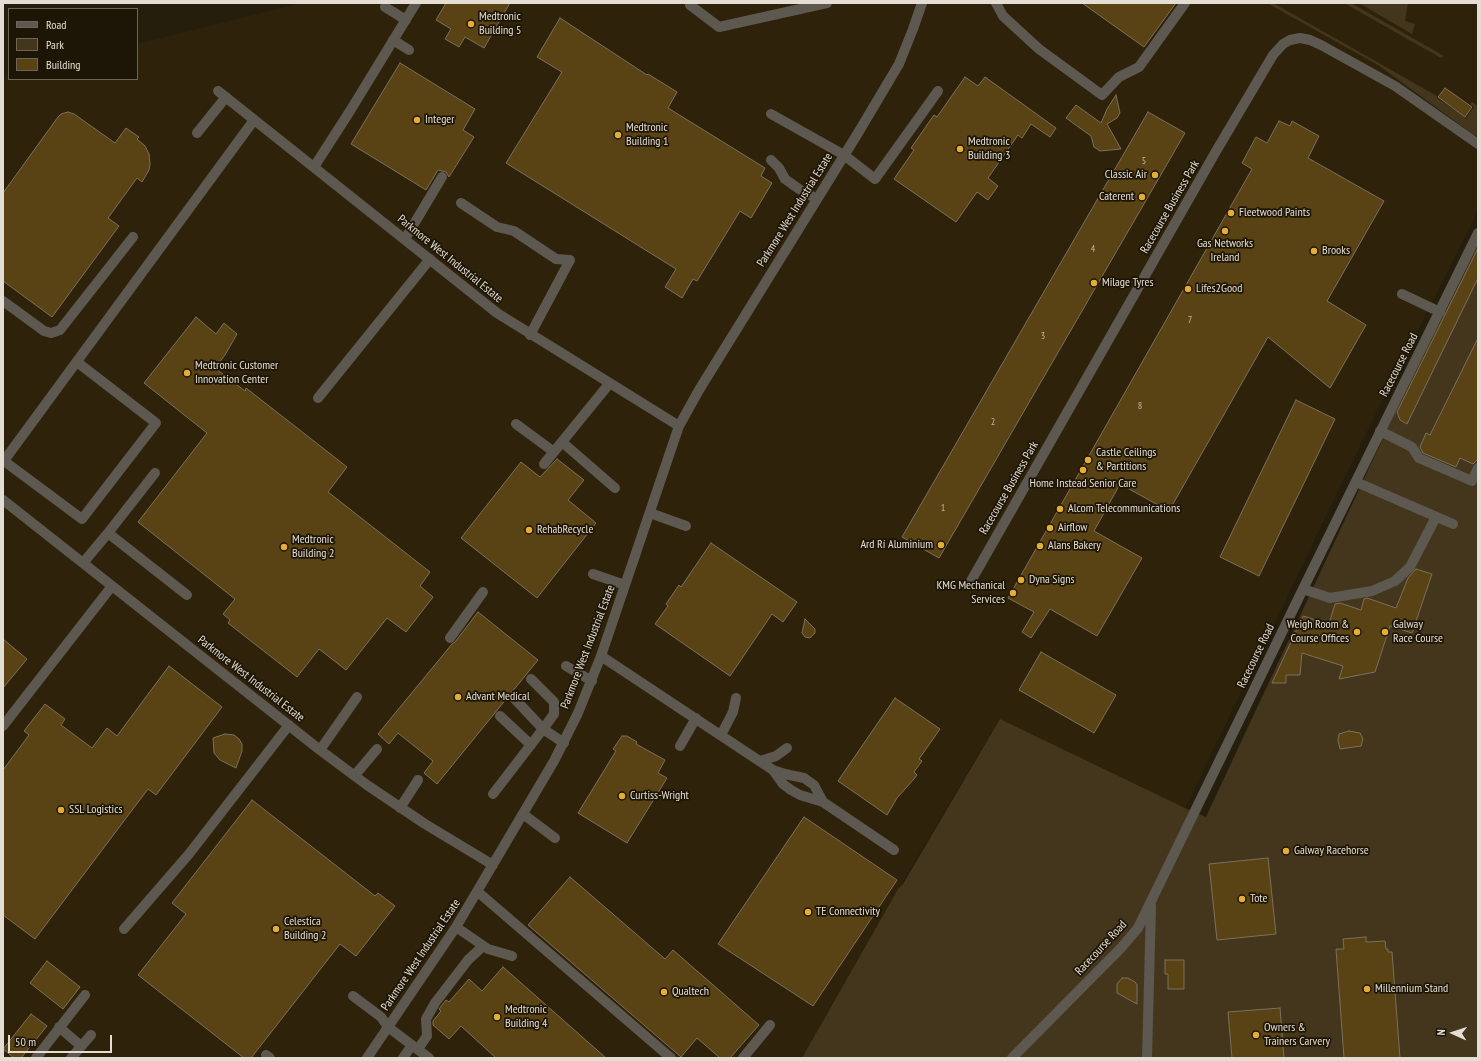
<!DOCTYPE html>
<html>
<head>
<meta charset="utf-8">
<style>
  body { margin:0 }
  #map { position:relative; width:1481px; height:1061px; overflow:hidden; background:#261e0d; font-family:"PT Sans Narrow",sans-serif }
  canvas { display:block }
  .frame { position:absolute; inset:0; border:4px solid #e3ddd3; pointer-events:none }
  .legend { position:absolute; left:8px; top:8px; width:130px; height:72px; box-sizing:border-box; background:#1d1505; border:1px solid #6c6557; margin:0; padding:5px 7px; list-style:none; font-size:12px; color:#e3ddd3 }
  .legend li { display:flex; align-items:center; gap:8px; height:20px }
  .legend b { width:20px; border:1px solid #6c6557 }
  .north { position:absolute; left:1433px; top:1013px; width:40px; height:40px; -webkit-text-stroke:3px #1d1505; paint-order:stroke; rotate:273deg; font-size:11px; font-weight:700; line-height:16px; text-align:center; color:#e3ddd3 }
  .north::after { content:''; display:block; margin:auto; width:14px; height:18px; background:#e3ddd3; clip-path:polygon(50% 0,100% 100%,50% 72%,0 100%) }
  .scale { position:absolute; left:8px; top:1035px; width:104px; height:18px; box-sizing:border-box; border:2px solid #e3ddd3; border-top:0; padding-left:5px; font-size:12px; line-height:14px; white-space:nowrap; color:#e3ddd3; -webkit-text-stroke:3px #1d1505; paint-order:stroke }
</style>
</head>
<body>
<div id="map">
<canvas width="1481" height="1061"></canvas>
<div class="frame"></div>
<ul class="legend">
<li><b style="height:5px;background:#5d5850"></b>Road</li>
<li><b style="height:11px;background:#44361c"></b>Park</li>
<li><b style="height:11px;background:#594314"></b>Building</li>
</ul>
<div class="north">N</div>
<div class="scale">50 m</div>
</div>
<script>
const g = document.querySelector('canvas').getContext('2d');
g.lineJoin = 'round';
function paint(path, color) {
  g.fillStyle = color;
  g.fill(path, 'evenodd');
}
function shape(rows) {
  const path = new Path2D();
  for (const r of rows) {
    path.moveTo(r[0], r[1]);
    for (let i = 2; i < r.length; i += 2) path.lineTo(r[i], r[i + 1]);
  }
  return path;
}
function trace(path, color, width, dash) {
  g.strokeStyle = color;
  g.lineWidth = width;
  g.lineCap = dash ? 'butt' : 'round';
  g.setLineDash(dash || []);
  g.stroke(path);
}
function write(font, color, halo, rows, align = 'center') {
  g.font = font + ' "PT Sans Narrow",sans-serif';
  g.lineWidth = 3.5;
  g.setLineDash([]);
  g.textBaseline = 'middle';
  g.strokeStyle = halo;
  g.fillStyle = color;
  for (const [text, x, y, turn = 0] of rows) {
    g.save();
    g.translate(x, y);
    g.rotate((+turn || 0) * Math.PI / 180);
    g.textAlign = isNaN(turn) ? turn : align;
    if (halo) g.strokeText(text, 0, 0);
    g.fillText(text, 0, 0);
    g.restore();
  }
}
const built = shape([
  [301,3,1478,3,1478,211,1369,427,1185,808,1000,719,898,889,802,1058,3,1058,3,76,9,75,9,79,137,79,137,44]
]);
const green = shape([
  [1267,3,1273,3,1437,96,1437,98,1466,118,1474,107,1470,104,1472,102,1478,106,1478,136,1474,135,1378,65],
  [1344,3,1351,3,1444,56,1441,58],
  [1359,3,1408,3,1405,21,1415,24,1412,34],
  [1478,242,1478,1058,802,1058,898,889,903,884,1000,719,1185,808,1206,817,1392,419]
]);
const building = shape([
  [446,3,510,3,484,48,465,37,459,47,445,39,451,29,436,20,446,3],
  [1082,3,1176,3,1144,47,1082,3],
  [560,18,647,75,648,74,677,92,668,108,765,168,761,176,772,183,751,218,740,211,697,281,693,279,682,298,665,287,676,269,506,163,562,72,537,57,560,18],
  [400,63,475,109,463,130,474,137,449,177,446,172,438,170,426,190,351,144,400,63],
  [965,77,978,86,985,77,1056,128,1050,137,1031,124,1022,138,1018,135,988,178,998,186,988,200,977,192,956,222,894,179,914,150,911,148,934,115,937,117,965,77],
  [1445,88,1472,107,1465,117,1438,97,1445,88],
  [1116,95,1120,113,1117,118,1107,124,1121,149,1100,151,1094,147,1091,136,1066,118,1076,105,1101,123,1107,109,1116,95],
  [68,112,74,114,115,143,126,128,139,137,137,139,145,146,149,154,150,164,149,170,142,182,137,178,108,218,119,226,52,317,3,281,3,193,58,117,61,114,68,112],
  [1148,112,1185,133,939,558,902,537,1148,112],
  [1279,121,1290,126,1292,121,1319,136,1308,158,1384,201,1327,301,1366,325,1330,388,1268,337,1169,511,1120,484,1094,531,1142,558,1097,636,1050,609,1031,638,1022,632,1034,612,1008,598,1252,169,1242,163,1256,137,1267,143,1279,121],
  [1478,248,1478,278,1407,424,1400,420,1397,412,1478,248],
  [196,317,216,334,224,323,237,334,225,355,215,368,245,391,246,388,347,467,328,492,430,572,420,586,433,597,406,632,387,618,346,670,319,649,297,677,228,623,230,620,223,614,235,599,138,522,207,433,144,383,196,317],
  [1478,338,1478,459,1473,464,1460,458,1456,467,1423,453,1420,447,1426,433,1430,435,1478,338],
  [1296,400,1335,419,1259,576,1220,557,1296,400],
  [557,459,584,480,568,500,596,523,537,598,461,538,521,462,540,477,557,459],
  [711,543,797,602,783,622,772,614,730,676,655,624,668,606,666,604,679,585,681,587,711,543],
  [1416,569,1432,574,1412,633,1390,626,1375,672,1339,679,1343,666,1302,653,1300,675,1286,675,1286,683,1272,683,1303,616,1329,624,1335,604,1340,603,1361,610,1364,599,1367,598,1396,608,1408,578,1416,569],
  [478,612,538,660,437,784,424,773,433,761,398,733,389,744,378,734,452,644,455,642,478,612],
  [805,619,815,629,815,633,810,638,805,637,802,633,805,619],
  [3,639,27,659,3,688,3,639],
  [1041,652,1116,695,1094,733,1019,690,1041,652],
  [169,666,222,707,156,795,148,789,35,939,3,915,3,770,29,735,24,731,45,704,65,719,61,725,92,748,107,728,117,736,169,666],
  [895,698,940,729,919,759,922,761,914,772,917,775,914,779,897,798,887,815,838,781,895,698],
  [1349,731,1360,733,1363,739,1361,746,1340,749,1338,740,1339,734,1349,731],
  [225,734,234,735,239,739,242,744,242,751,236,768,220,760,214,753,213,738,225,734],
  [622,736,627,736,637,742,636,744,665,760,658,773,667,778,627,843,578,813,616,751,613,749,622,736],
  [252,800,375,896,378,893,395,906,356,956,340,944,251,1058,244,1058,138,975,186,914,172,903,252,800],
  [804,817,897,880,813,1006,718,944,804,817],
  [1268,858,1276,934,1217,940,1209,864,1268,858],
  [570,877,665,959,673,950,759,1025,730,1058,720,1058,697,1038,681,1057,528,925,570,877],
  [1366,937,1366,942,1385,941,1386,949,1388,949,1388,952,1392,952,1400,1058,1344,1058,1336,949,1344,949,1343,939,1366,937],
  [1165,960,1184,960,1184,989,1168,989,1168,974,1165,974,1165,960],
  [47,961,80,987,63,1009,30,983,47,961],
  [503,967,606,1058,496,1058,461,1026,449,1039,433,1025,433,1021,441,1011,439,1009,446,1000,449,1002,469,979,482,991,503,967],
  [1122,978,1128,978,1135,982,1137,985,1137,1004,1117,993,1117,984,1122,978],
  [1280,1008,1284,1058,1232,1058,1228,1012,1280,1008],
  [31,1014,47,1026,21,1058,14,1058,3,1049,31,1014]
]);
const minor = shape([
  [996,3,1003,16,1039,49,1102,95,1119,77,1139,67,1185,3],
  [690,5,719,27,827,3],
  [385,7,406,20],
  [393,40,409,50],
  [218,91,497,313,679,426],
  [771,114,844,155,875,179,938,91],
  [197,133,226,97],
  [771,160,779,168,785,179,799,189,817,199],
  [314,167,350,111,416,3],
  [461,203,497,227,514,231,556,259,570,260,530,335],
  [405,239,442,177],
  [1402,294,1440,312],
  [3,301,44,331,51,333,60,330,133,237],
  [318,398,430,259],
  [516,424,554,452],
  [1380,431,1412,447,1419,458,1472,481,1478,468],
  [562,442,615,488],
  [4,461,82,519,156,423,77,362],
  [3,462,254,120],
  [544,464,609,384],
  [1356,482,1453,524],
  [3,500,320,750,367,785,425,824,493,865],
  [650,513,686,526],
  [108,533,155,473],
  [83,563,108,533,187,595],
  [593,574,625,585],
  [971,581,1215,153,1273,55,1283,44,1290,40,1300,38,1310,40,1321,45,1395,86,1478,144],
  [1303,589,1330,598,1372,591,1395,581,1410,567,1436,517],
  [450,638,483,592],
  [601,656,773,770,785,774,804,778,814,785,823,802],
  [566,666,592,681],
  [514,698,543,729,554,714,554,702,531,679],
  [500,716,531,745],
  [3,726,112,586],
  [721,735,733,712,736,698],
  [680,746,696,718],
  [320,750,357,697],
  [760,761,776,756,787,748],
  [773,770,783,784,791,790,800,795,823,802,894,850],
  [355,775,377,749],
  [493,794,543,729,564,743],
  [400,808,418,780],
  [523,814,555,838],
  [478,892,671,1058],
  [456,927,488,949,512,956],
  [124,929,189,854,289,725],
  [353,996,381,1017,388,1027,429,1058],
  [59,1027,81,1046],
  [418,1049,427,1036,426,1019,435,1003,468,960,483,946],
  [266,1055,270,1058],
  [36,1058,85,995],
  [71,1058,91,1035],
  [367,1058,456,927,554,761,578,713,601,656,679,426,699,390,858,133,899,64,913,29,922,3],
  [403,1058,412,1045],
  [743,1058,770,1025],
  [1012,1058,1121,948,1138,928,1303,589,1478,233],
  [1147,1058,1151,906]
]);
const markers = [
  [471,24,4,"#e4ad35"],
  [417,120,4,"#e4ad35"],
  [618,135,4,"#e4ad35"],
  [960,149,4,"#e4ad35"],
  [1155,175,4,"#e4ad35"],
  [1142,197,4,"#e4ad35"],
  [1231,213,4,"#e4ad35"],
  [1225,231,4,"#e4ad35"],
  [1314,251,4,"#e4ad35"],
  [1094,283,4,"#e4ad35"],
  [1188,289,4,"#e4ad35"],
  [187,373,4,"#e4ad35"],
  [1088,460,4,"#e4ad35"],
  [1083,470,4,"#e4ad35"],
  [1060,509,4,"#e4ad35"],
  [1050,528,4,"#e4ad35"],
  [529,530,4,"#e4ad35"],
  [941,545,4,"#e4ad35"],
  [1040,546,4,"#e4ad35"],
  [284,547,4,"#e4ad35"],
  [1021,580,4,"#e4ad35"],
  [1013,593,4,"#e4ad35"],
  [1357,632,4,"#e4ad35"],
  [1385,632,4,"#e4ad35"],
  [458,697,4,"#e4ad35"],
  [622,796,4,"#e4ad35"],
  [61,810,4,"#e4ad35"],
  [1286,851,4,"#e4ad35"],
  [1242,899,4,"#e4ad35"],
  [808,912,4,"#e4ad35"],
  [276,929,4,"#e4ad35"],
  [1367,989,4,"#e4ad35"],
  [664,992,4,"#e4ad35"],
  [497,1017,4,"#e4ad35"],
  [1256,1035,4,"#e4ad35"]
];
const numberNames = [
  ["5",1144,161],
  ["4",1093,249],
  ["7",1190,320],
  ["3",1043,336],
  ["8",1140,406],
  ["2",993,422],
  ["1",943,508]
];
const poiNames = [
  ["Medtronic",479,17],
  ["Building 5",479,31],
  ["Integer",425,120],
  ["Medtronic",626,128],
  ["Building 1",626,142],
  ["Medtronic",968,142],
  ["Building 3",968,156],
  ["Classic Air",1147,175,"right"],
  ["Caterent",1134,197,"right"],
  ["Fleetwood Paints",1239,213],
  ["Gas Networks",1225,244,"center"],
  ["Ireland",1225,258,"center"],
  ["Brooks",1322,251],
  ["Milage Tyres",1102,283],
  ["Lifes2Good",1196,289],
  ["Medtronic Customer",195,366],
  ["Innovation Center",195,380],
  ["Castle Ceilings",1096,453],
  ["& Partitions",1096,467],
  ["Home Instead Senior Care",1083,484,"center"],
  ["Alcom Telecommunications",1068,509],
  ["Airflow",1058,528],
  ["RehabRecycle",537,530],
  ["Medtronic",292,540],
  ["Building 2",292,554],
  ["Ard Rí Aluminium",933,545,"right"],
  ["Alans Bakery",1048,546],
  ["Dyna Signs",1029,580],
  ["KMG Mechanical",1005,586,"right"],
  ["Services",1005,600,"right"],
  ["Weigh Room &",1349,625,"right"],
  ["Course Offices",1349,639,"right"],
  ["Galway",1393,625],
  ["Race Course",1393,639],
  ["Advant Medical",466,697],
  ["Curtiss-Wright",630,796],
  ["SSL Logistics",69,810],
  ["Galway Racehorse",1294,851],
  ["Tote",1250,899],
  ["TE Connectivity",816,912],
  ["Celestica",284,922],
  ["Building 2",284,936],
  ["Millennium Stand",1375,989],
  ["Qualtech",672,992],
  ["Medtronic",505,1010],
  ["Building 4",505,1024],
  ["Owners &",1264,1028],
  ["Trainers Carvery",1264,1042]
];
const streetNames = [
  ["Racecourse Business Park",1170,207,-60],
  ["Parkmore West Industrial Estate",795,210,-58],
  ["Parkmore West Industrial Estate",450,259,39],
  ["Racecourse Road",1399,365,-63],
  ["Racecourse Business Park",1009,488,-60],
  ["Parkmore West Industrial Estate",588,647,-69],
  ["Racecourse Road",1256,656,-64],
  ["Parkmore West Industrial Estate",251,679,38],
  ["Racecourse Road",1101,948,-47],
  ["Parkmore West Industrial Estate",421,955,-56]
];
paint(built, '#2e220b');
paint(green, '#44361c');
paint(building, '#594314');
trace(building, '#7b705e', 1);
trace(minor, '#5d5850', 10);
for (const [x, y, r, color] of markers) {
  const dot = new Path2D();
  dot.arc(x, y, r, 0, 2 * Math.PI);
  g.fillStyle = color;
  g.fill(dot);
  trace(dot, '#1d1505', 1.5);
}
write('10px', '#c0b6a3', null, numberNames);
write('12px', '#e3ddd3', '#1d1505', poiNames, 'left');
write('12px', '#e3ddd3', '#1d1505', streetNames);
</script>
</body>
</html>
